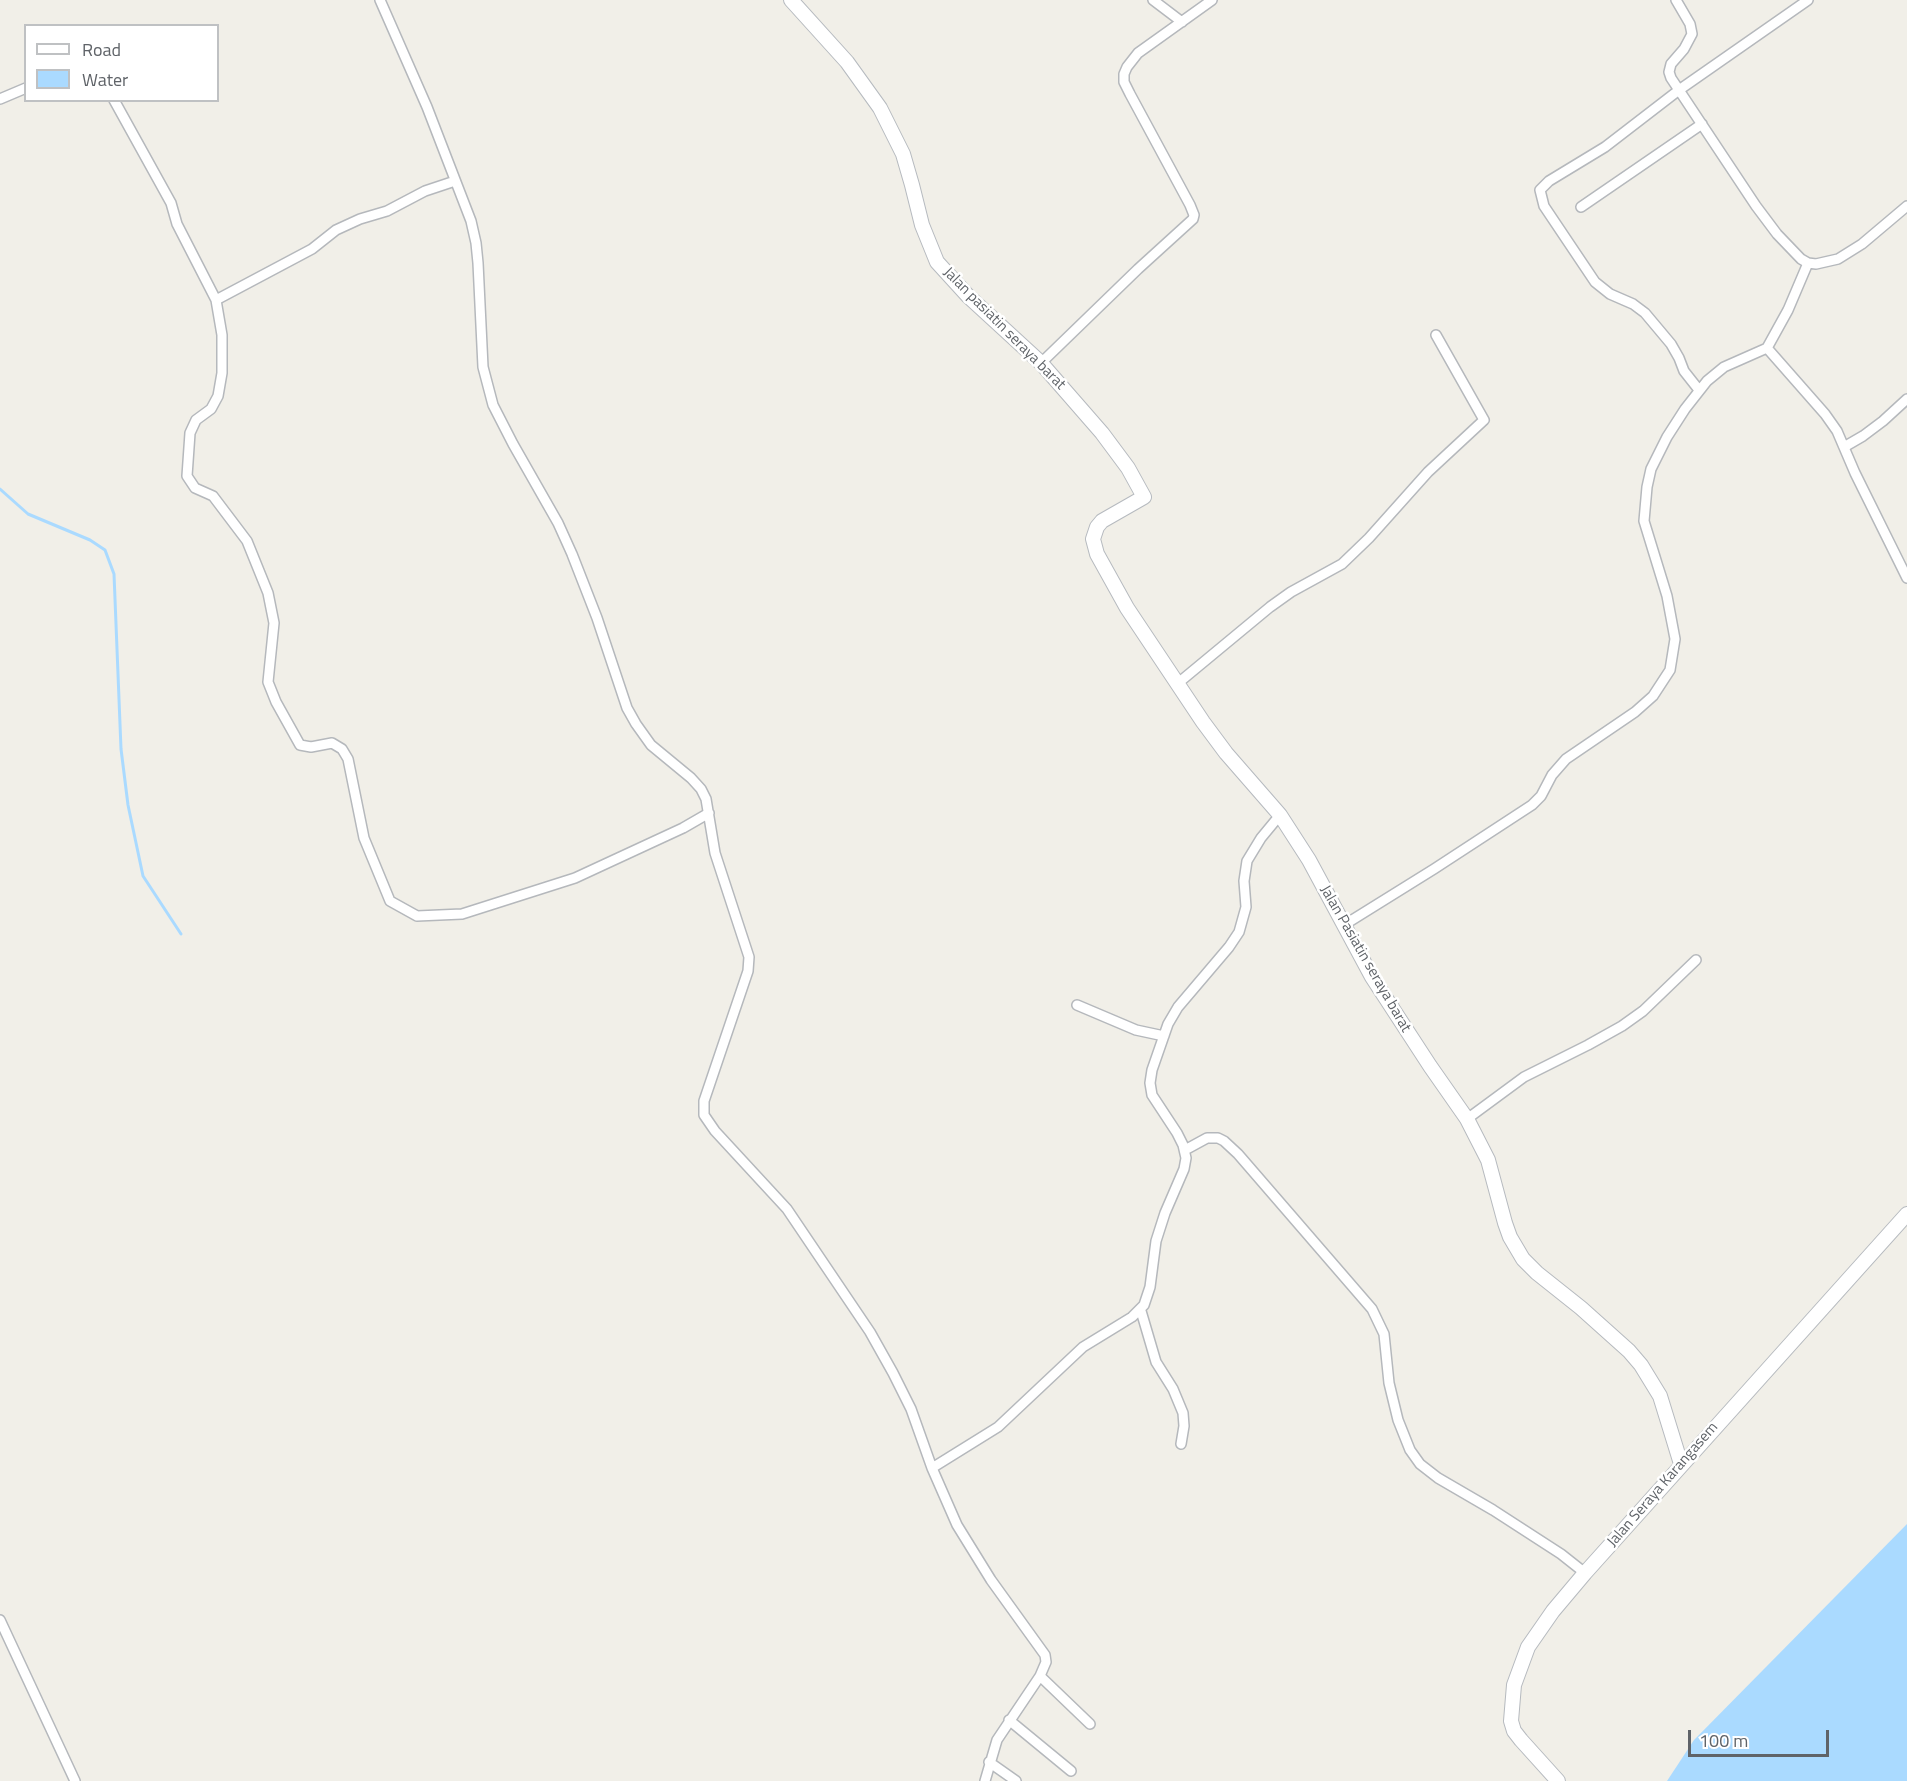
<!DOCTYPE html>
<html>
<head>
<meta charset="utf-8">
<style>
  body { margin:0 }
  #map { position:relative; width:1907px; height:1781px; overflow:hidden; background:#f1efe8; font-family:"Titillium Web",sans-serif }
  canvas { display:block }
  .legend { position:absolute; left:24px; top:24px; width:195px; height:78px; box-sizing:border-box; background:#fff; border:2px solid #bfc1c3; margin:0; padding:8px 10px; list-style:none; font-size:18px; color:#5f6368 }
  .legend li { display:flex; align-items:center; gap:12px; height:30px }
  .legend b { width:30px; border:2px solid #bfc1c3 }
  .scale { position:absolute; left:1688px; top:1730px; width:141px; height:27px; box-sizing:border-box; border:3px solid #5f6368; border-top:0; padding-left:8px; font-size:18px; line-height:21px; white-space:nowrap; color:#5f6368; -webkit-text-stroke:4px #fff; paint-order:stroke }
</style>
</head>
<body>
<div id="map">
<canvas width="1907" height="1781"></canvas>
<ul class="legend">
<li><b style="height:8px;background:#fff"></b>Road</li>
<li><b style="height:16px;background:#aadaff"></b>Water</li>
</ul>
<div class="scale">100 m</div>
</div>
<script>
const g = document.querySelector('canvas').getContext('2d');
g.lineJoin = 'round';
function paint(path, color) {
  g.fillStyle = color;
  g.fill(path, 'evenodd');
}
function shape(rows) {
  const path = new Path2D();
  for (const r of rows) {
    path.moveTo(r[0], r[1]);
    for (let i = 2; i < r.length; i += 2) path.lineTo(r[i], r[i + 1]);
  }
  return path;
}
function trace(path, color, width, dash) {
  g.strokeStyle = color;
  g.lineWidth = width;
  g.lineCap = dash ? 'butt' : 'round';
  g.setLineDash(dash || []);
  g.stroke(path);
}
function write(font, color, halo, rows, align = 'center') {
  g.font = font + ' "Titillium Web",sans-serif';
  g.lineWidth = 5;
  g.setLineDash([]);
  g.textBaseline = 'middle';
  g.strokeStyle = halo;
  g.fillStyle = color;
  for (const [text, x, y, turn = 0] of rows) {
    g.save();
    g.translate(x, y);
    g.rotate((+turn || 0) * Math.PI / 180);
    g.textAlign = isNaN(turn) ? turn : align;
    if (halo) g.strokeText(text, 0, 0);
    g.fillText(text, 0, 0);
    g.restore();
  }
}
const water = shape([
  [1907,1524,1907,1781,1667,1781,1694,1740]
]);
const stream = shape([
  [0,489,28,514,90,540,105,550,114,574,121,749,128,805,143,876,181,934]
]);
const street = shape([
  [380,0,427,107,471,221,476,243,478,263,483,367,493,405,513,444,558,523,572,554,597,618,627,708,636,724,651,745,691,778,701,789,706,799,715,853,749,957,748,971,704,1101,704,1115,715,1131,787,1209,870,1332,893,1373,911,1409,932,1468,957,1525,991,1580,1045,1655,1046,1662,1040,1676,997,1740,985,1781],
  [1153,0,1182,22],
  [1676,0,1690,24,1692,34,1684,49,1671,64,1669,72,1671,78,1756,206,1777,234,1801,259,1808,263,1816,264,1838,259,1862,244,1907,206],
  [0,99,26,88],
  [114,100,171,203,177,224,216,300,222,335,222,373,218,396,211,409,196,420,190,433,187,476,195,488,213,496,247,541,268,593,274,623,268,682,276,702,300,745,311,747,332,743,342,749,348,759,364,838,390,901,417,916,462,914,575,878,683,828,709,813],
  [1581,207,1702,124],
  [216,300,312,249,336,230,360,219,387,211,425,191,455,181],
  [1767,348,1825,414,1837,431,1855,473,1907,578],
  [1041,363,1138,269,1193,219,1194,215,1190,205,1130,94,1124,82,1124,74,1127,67,1138,53,1212,0],
  [1699,390,1684,371,1679,358,1671,344,1645,313,1633,304,1610,294,1595,282,1544,206,1540,190,1549,181,1605,147,1679,90,1808,0],
  [1844,447,1863,436,1883,421,1907,399],
  [1177,684,1270,607,1291,592,1342,564,1369,538,1428,472,1484,420,1436,335],
  [1344,925,1434,869,1532,805,1541,796,1552,775,1566,759,1635,712,1653,696,1670,670,1675,639,1667,596,1644,521,1647,487,1651,469,1667,437,1685,409,1707,381,1724,367,1767,348,1788,310,1808,263],
  [1077,1005,1136,1030,1164,1036],
  [1467,1119,1524,1077,1588,1045,1622,1026,1643,1011,1696,960],
  [1185,1150,1207,1138,1218,1138,1224,1141,1238,1154,1372,1309,1384,1334,1389,1383,1398,1420,1410,1450,1420,1464,1438,1478,1493,1510,1561,1554,1585,1573],
  [1141,1311,1156,1362,1173,1389,1183,1413,1184,1426,1181,1444],
  [932,1468,998,1427,1083,1347,1132,1317,1144,1305,1150,1287,1156,1241,1165,1213,1184,1169,1186,1158,1183,1145,1177,1133,1152,1095,1150,1083,1152,1070,1168,1024,1178,1007,1229,947,1239,932,1246,907,1244,881,1247,861,1261,838,1280,815],
  [0,1620,75,1781],
  [1040,1676,1090,1724],
  [1009,1720,1071,1771],
  [989,1762,1016,1781]
]);
const secondary = shape([
  [791,0,847,62,880,108,903,154,912,185,922,225,937,262,968,296,1041,363,1102,433,1128,468,1144,497,1102,521,1097,527,1093,539,1097,554,1127,608,1203,722,1226,753,1280,815,1309,860,1372,977,1430,1066,1467,1119,1488,1160,1505,1223,1510,1237,1523,1259,1537,1273,1581,1308,1629,1351,1641,1365,1660,1396,1681,1464],
  [1558,1781,1521,1740,1514,1731,1511,1721,1514,1685,1528,1647,1553,1611,1585,1573,1907,1214]
]);
const streetNames = [
  ["Jalan pasiatin seraya barat",1004,329,45],
  ["Jalan Pasiatin seraya barat",1365,959,60],
  ["Jalan Seraya Karangasem",1663,1485,-49]
];
paint(water, '#aadaff');
trace(stream, '#aadaff', 3);
trace(street, '#b5b8bc', 12);
trace(secondary, '#b6babf', 16);
trace(street, '#fff', 9);
trace(secondary, '#fff', 14);
write('15px', '#5f6368', '#fff', streetNames);
</script>
</body>
</html>
